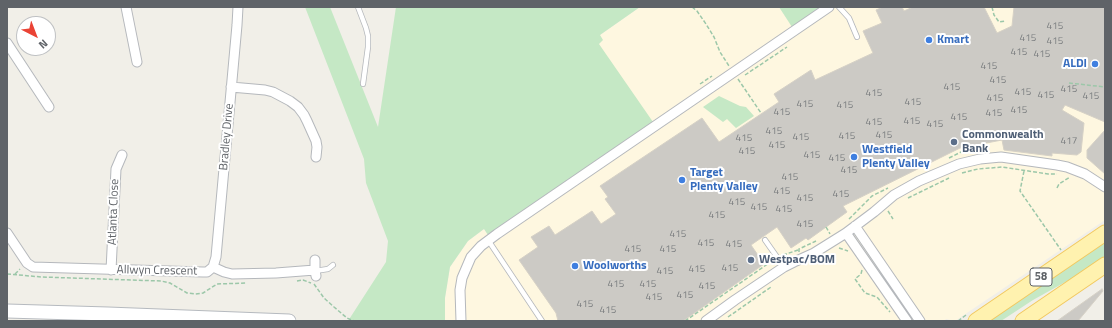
<!DOCTYPE html>
<html>
<head>
<meta charset="utf-8">
<style>
  body { margin:0 }
  #map { position:relative; width:1112px; height:328px; overflow:hidden; background:#f1efe8; font-family:"Titillium Web",sans-serif }
  canvas { display:block }
  .frame { position:absolute; inset:0; border:8px solid #5f6368; pointer-events:none }
  .north { position:absolute; left:16px; top:16px; width:40px; height:40px; box-sizing:border-box; background:#fff; border:1px solid #bfc1c3; border-radius:50%; rotate:138deg; font-size:11px; font-weight:700; line-height:16px; text-align:center; color:#5f6368 }
  .north::after { content:''; display:block; margin:auto; width:14px; height:18px; background:#ea4335; clip-path:polygon(50% 0,100% 100%,50% 72%,0 100%) }
</style>
</head>
<body>
<div id="map">
<canvas width="1112" height="328"></canvas>
<div class="frame"></div>
<div class="north">N</div>
</div>
<script>
const g = document.querySelector('canvas').getContext('2d');
g.lineJoin = 'round';
function paint(path, color) {
  g.fillStyle = color;
  g.fill(path, 'evenodd');
}
function shape(rows) {
  const path = new Path2D();
  for (const r of rows) {
    path.moveTo(r[0], r[1]);
    for (let i = 2; i < r.length; i += 2) path.lineTo(r[i], r[i + 1]);
  }
  return path;
}
function trace(path, color, width, dash) {
  g.strokeStyle = color;
  g.lineWidth = width;
  g.lineCap = dash ? 'butt' : 'round';
  g.setLineDash(dash || []);
  g.stroke(path);
}
function write(font, color, halo, rows, align = 'center') {
  g.font = font + ' "Titillium Web",sans-serif';
  g.lineWidth = 4;
  g.setLineDash([]);
  g.textBaseline = 'middle';
  g.strokeStyle = halo;
  g.fillStyle = color;
  for (const [text, x, y, turn = 0] of rows) {
    g.save();
    g.translate(x, y);
    g.rotate((+turn || 0) * Math.PI / 180);
    g.textAlign = isNaN(turn) ? turn : align;
    if (halo) g.strokeText(text, 0, 0);
    g.fillText(text, 0, 0);
    g.restore();
  }
}
const commercial = shape([
  [640,7,779,7,792,26,820,7,1105,7,1105,220,955,321,946,319,944,321,445,321,445,298,450,267,468,241,484,229,488,235,599,44,600,35]
]);
const green = shape([
  [305,7,330,7,378,127,396,7,640,7,600,35,603,40,599,44,653,122,488,235,484,229,468,241,450,267,445,298,445,321,348,321,386,262,388,241,366,183,364,159],
  [779,7,820,7,792,27],
  [719,96,740,106,746,107,754,116,736,128,727,119,723,122,703,107],
  [1105,238,1105,260,1033,300,1001,321,984,321]
]);
const building = shape([
  [883,7,902,7,904,11,913,7,984,7,997,33,1012,26,1014,7,1105,7,1105,122,1065,105,1062,110,1084,123,1081,152,1077,155,1052,153,1052,156,1004,150,1002,140,960,148,843,206,847,212,808,240,806,238,791,248,777,227,751,245,764,264,683,321,558,321,556,313,519,260,538,247,531,237,549,226,555,235,592,211,601,224,616,214,605,199,608,197,600,186,702,118,719,142,779,102,774,94,811,70,815,80,873,53,863,31,882,23,876,10,883,7],
  [1105,130,1105,174,1087,158,1087,150,1105,130],
  [1102,289,1103,291,1078,321,1057,321,1102,289]
]);
const path = shape([
  [692,7,697,11,706,24,714,37,720,52,729,66],
  [992,7,994,15,999,22,1005,21],
  [745,75,787,47],
  [738,79,761,113],
  [1069,83,1105,87],
  [700,84,712,76],
  [979,145,980,150],
  [949,158,961,152,975,151],
  [1024,171,1020,191,1061,250],
  [962,173,978,169,1002,167,1048,174,1057,174],
  [1057,188,1059,184,1070,177],
  [908,198,949,178],
  [888,211,893,219],
  [849,219,872,196,888,188],
  [826,227,830,234],
  [839,248,848,251],
  [799,252,799,249,816,241],
  [783,255,798,250],
  [862,270,861,274,855,279,865,293,877,297,890,312],
  [7,274,42,277,161,281,170,283,187,293,195,294,203,293,217,284,247,283],
  [15,274,20,269],
  [297,281,303,280,311,283],
  [314,284,324,298,334,307,347,318,354,321],
  [728,317,771,287],
  [685,321,772,261],
  [958,321,966,315]
]);
const lane = shape([
  [358,7,366,28,368,36,368,47,363,84],
  [839,7,849,18,857,37],
  [488,240,542,321],
  [765,240,784,267],
  [315,271,328,269,333,265]
]);
const street = shape([
  [126,7,137,62],
  [7,43,49,107],
  [231,87,265,90,273,92,290,101,298,107,304,115,307,121,316,141,317,147,316,157],
  [855,226,920,321],
  [7,233,27,263,33,267,203,272,207,272,213,267],
  [846,233,907,321],
  [315,260,315,270],
  [213,267,216,257,237,25,238,7],
  [213,267,224,272,232,274,276,273,315,270,316,276],
  [111,270,116,169,122,155],
  [461,321,460,290,462,278,471,257,481,246,497,234,829,7],
  [706,321,735,300,784,267,794,262,814,253,846,233,874,212,894,195,919,181,959,164,980,159,1001,157,1057,165,1067,167,1085,174,1105,187]
]);
const secondary = shape([
  [7,311,108,314,289,321]
]);
const primary = shape([
  [976,321,1105,233],
  [1023,321,1105,265]
]);
const markers = [
  [929,40,4,"#3f7fe0"],
  [1095,64,4,"#3f7fe0"],
  [954,142,4,"#5c6f8a"],
  [854,157,4,"#3f7fe0"],
  [682,180,4,"#3f7fe0"],
  [751,260,4,"#5c6f8a"],
  [575,266,4,"#3f7fe0"]
];
const numberNames = [
  ["415",1055,27],
  ["415",1028,39],
  ["415",1055,42],
  ["415",1019,53],
  ["415",1042,55],
  ["415",989,67],
  ["415",998,81],
  ["415",952,88],
  ["415",1069,90],
  ["415",1023,93],
  ["415",874,94],
  ["415",1046,96],
  ["415",1091,97],
  ["415",995,99],
  ["415",913,103],
  ["415",805,105],
  ["415",845,106],
  ["415",1019,111],
  ["415",782,113],
  ["415",994,114],
  ["415",959,118],
  ["415",912,122],
  ["415",874,123],
  ["415",935,125],
  ["415",774,132],
  ["415",884,136],
  ["415",847,137],
  ["415",801,138],
  ["415",744,139],
  ["417",1069,142],
  ["415",777,146],
  ["415",747,152],
  ["415",812,156],
  ["415",837,159],
  ["415",849,171],
  ["415",790,178],
  ["415",782,192],
  ["415",841,195],
  ["415",805,199],
  ["415",737,203],
  ["415",759,208],
  ["415",784,210],
  ["415",717,216],
  ["415",805,225],
  ["415",678,235],
  ["415",706,244],
  ["415",734,245],
  ["415",633,250],
  ["415",668,250],
  ["415",730,269],
  ["415",697,270],
  ["415",665,272],
  ["415",616,285],
  ["415",648,285],
  ["415",707,287],
  ["415",685,296],
  ["415",654,298],
  ["415",585,305],
  ["415",608,311]
];
const shields = [
  [1041,277,22]
];
const shieldNames = [
  ["58",1041,277]
];
const shopNames = [
  ["Kmart",937,40],
  ["ALDI",1087,64,"right"],
  ["Westfield",862,150],
  ["Plenty Valley",862,164],
  ["Target",690,173],
  ["Plenty Valley",690,187],
  ["Woolworths",583,266]
];
const serviceNames = [
  ["Commonwealth",962,135],
  ["Bank",962,149],
  ["Westpac/BOM",759,260]
];
const streetNames = [
  ["Bradley Drive",227,137,-85],
  ["Atlanta Close",114,212,-88],
  ["Allwyn Crescent",157,271,1]
];
paint(commercial, '#fef7e0');
paint(green, '#c5e8c5');
paint(building, '#cccac5');
trace(building, '#d6d1c6', 1);
trace(lane, '#b5b8bc', 6);
trace(street, '#b5b8bc', 11);
trace(secondary, '#b6babf', 15);
trace(primary, '#f2c960', 17);
trace(path, '#9cc7a9', 1.5, [4, 2]);
trace(lane, '#fff', 4.5);
trace(street, '#fff', 9);
trace(secondary, '#fff', 13);
trace(primary, '#fff2af', 15);
for (const [x, y, r, color] of markers) {
  const dot = new Path2D();
  dot.arc(x, y, r, 0, 2 * Math.PI);
  g.fillStyle = color;
  g.fill(dot);
  trace(dot, '#fff', 1.5);
}
write('10px', '#7a7d7f', null, numberNames);
for (const [x, y, w] of shields) {
  const box = new Path2D();
  box.roundRect(x - w / 2, y - 9, w, 18, 3);
  g.fillStyle = '#fff';
  g.fill(box);
  trace(box, '#5f6368', 1);
}
write('bold 11px', '#5f6368', null, shieldNames);
write('bold 12px', '#366cbe', '#fff', shopNames, 'left');
write('bold 12px', '#4e5e75', '#fff', serviceNames, 'left');
write('12px', '#5f6368', '#fff', streetNames);
</script>
</body>
</html>
